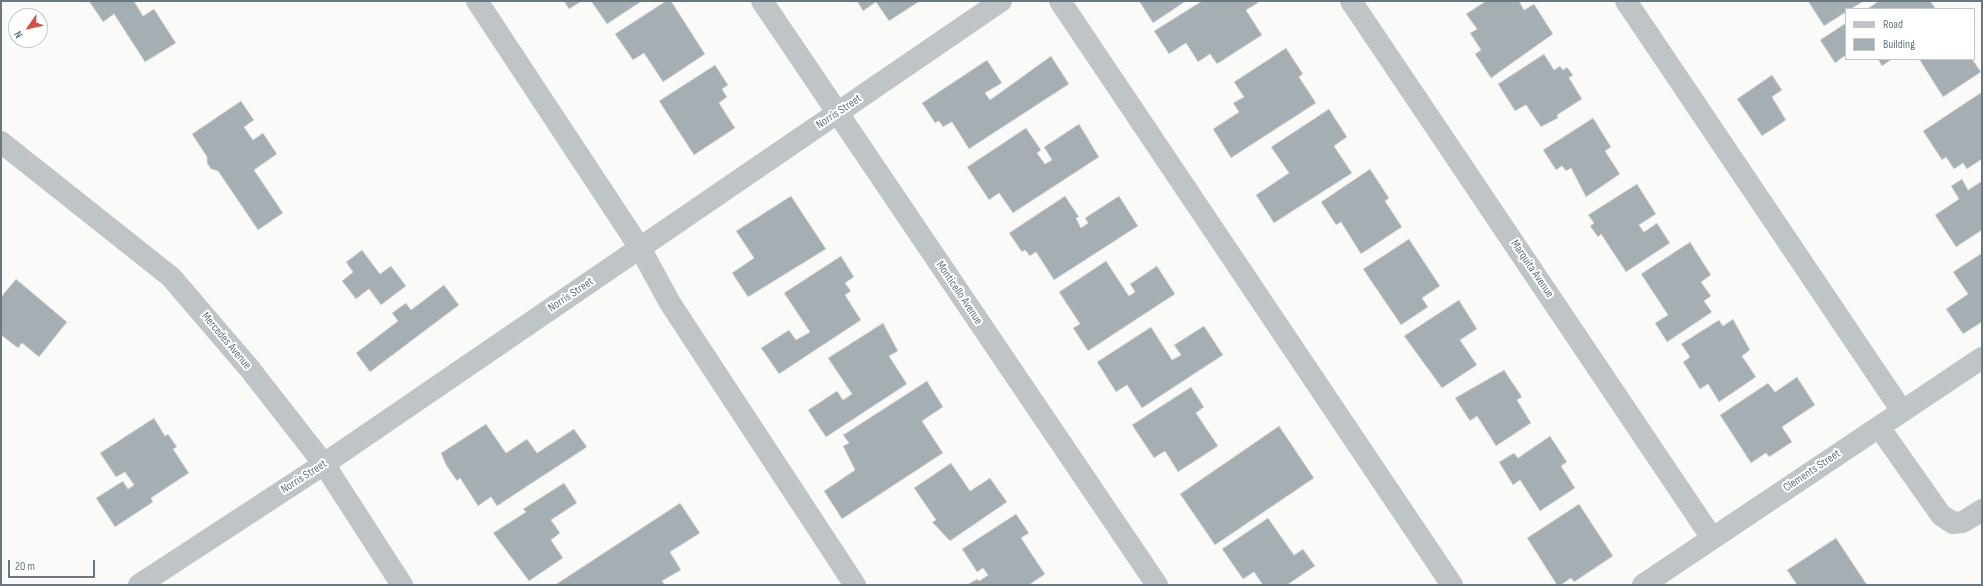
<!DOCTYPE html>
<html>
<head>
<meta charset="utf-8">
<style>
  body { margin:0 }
  #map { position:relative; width:1983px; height:586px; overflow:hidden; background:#fafaf8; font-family:"Sofia Sans Condensed",sans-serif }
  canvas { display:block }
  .frame { position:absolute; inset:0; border:2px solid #677880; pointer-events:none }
  .legend { position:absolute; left:1845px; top:8px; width:130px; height:52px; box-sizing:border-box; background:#fff; border:1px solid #c2c9cc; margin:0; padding:5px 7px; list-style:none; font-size:12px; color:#677880 }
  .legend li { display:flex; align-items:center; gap:8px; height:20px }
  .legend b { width:20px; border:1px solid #c2c9cc }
  .north { position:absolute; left:8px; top:8px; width:40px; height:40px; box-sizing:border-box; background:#fff; border:1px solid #c2c9cc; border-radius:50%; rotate:236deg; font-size:11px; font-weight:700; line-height:16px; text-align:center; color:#677880 }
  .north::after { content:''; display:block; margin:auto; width:14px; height:18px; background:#d25140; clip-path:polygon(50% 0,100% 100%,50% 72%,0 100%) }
  .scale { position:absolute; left:8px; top:560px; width:87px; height:18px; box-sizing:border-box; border:2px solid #677880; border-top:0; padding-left:5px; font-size:12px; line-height:14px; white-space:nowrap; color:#677880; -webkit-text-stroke:3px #fff; paint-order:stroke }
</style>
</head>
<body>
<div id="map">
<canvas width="1983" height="586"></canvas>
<div class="frame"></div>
<ul class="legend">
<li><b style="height:5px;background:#bfc4c7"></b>Road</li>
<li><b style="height:11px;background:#a5aeb2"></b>Building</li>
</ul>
<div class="north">N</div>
<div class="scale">20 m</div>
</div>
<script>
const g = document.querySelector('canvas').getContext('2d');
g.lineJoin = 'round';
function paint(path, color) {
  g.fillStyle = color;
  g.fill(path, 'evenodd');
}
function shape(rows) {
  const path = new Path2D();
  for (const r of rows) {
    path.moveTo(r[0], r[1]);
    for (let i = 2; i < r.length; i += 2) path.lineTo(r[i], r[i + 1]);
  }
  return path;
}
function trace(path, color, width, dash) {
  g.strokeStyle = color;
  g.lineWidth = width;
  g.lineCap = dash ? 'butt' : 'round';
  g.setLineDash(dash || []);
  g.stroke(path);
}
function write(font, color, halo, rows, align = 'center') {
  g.font = font + ' "Sofia Sans Condensed",sans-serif';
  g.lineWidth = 4;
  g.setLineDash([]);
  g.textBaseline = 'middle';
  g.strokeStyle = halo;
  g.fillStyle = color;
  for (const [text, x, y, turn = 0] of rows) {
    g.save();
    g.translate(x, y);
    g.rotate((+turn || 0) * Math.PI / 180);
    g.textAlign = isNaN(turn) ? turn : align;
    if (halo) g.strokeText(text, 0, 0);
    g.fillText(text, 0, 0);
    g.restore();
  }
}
const building = shape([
  [89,1,134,1,143,16,154,9,176,43,145,62,114,14,103,22,89,1],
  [564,1,582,1,569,9,564,1],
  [591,1,642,1,607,24,591,1],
  [666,1,671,1,705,54,663,82,644,53,633,60,615,34,666,1],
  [857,1,920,1,889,21,876,2,863,11,857,1],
  [1139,1,1186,1,1153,23,1139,1],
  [1202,1,1257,1,1258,3,1246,10,1262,35,1217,64,1210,54,1198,62,1186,43,1169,54,1154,31,1202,1],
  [1486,1,1519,1,1524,10,1534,4,1553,34,1491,78,1475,54,1481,50,1470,33,1477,29,1466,14,1486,1],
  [1808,1,1864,1,1851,9,1846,9,1846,12,1824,26,1808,1],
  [1879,1,1930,1,1936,9,1867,9,1879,1],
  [1846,23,1846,55,1835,63,1820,40,1846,23],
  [1286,48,1303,74,1299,77,1316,103,1231,158,1213,129,1239,112,1233,103,1244,97,1234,82,1286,48],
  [1544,54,1554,70,1560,66,1563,70,1567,67,1573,75,1569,78,1582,99,1557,115,1558,118,1541,127,1526,105,1515,111,1498,84,1544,54],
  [1051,56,1069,84,969,149,952,122,943,127,939,121,935,123,922,103,987,60,1002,83,985,93,990,100,1051,56],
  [1878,59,1892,59,1882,66,1878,59],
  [1919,59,1972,59,1981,72,1943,97,1919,59],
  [715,65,728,85,722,89,727,97,719,103,735,128,694,155,659,101,715,65],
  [1772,75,1782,90,1772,97,1786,120,1762,136,1737,99,1772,75],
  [1982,92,1982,159,1967,169,1963,163,1954,169,1946,157,1942,160,1923,131,1982,92],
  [241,101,254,120,244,127,253,140,263,133,277,154,254,170,283,213,258,230,218,171,211,169,207,163,207,157,192,134,241,101],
  [1329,109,1347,137,1334,146,1352,173,1274,223,1256,195,1289,173,1271,147,1329,109],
  [1593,118,1611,147,1605,151,1620,174,1586,197,1571,168,1566,171,1562,166,1556,170,1543,150,1593,118],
  [1079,124,1099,157,1013,213,999,193,989,200,967,167,1026,128,1041,150,1037,153,1045,164,1052,160,1044,147,1079,124],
  [1370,169,1389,198,1385,201,1402,227,1361,254,1341,222,1336,225,1321,202,1370,169],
  [1962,179,1968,190,1982,181,1982,230,1956,247,1935,215,1959,199,1951,186,1962,179],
  [1637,184,1656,214,1639,225,1644,232,1657,223,1670,243,1626,272,1601,234,1598,237,1590,226,1594,223,1588,215,1637,184],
  [791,196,826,249,748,297,732,273,754,258,736,231,791,196],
  [1065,196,1079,217,1076,218,1081,228,1088,223,1085,218,1119,196,1138,226,1054,280,1036,252,1030,256,1025,250,1022,252,1009,233,1065,196],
  [1409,239,1440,286,1422,298,1428,307,1401,325,1363,269,1409,239],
  [1690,242,1711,275,1701,282,1711,296,1704,301,1712,312,1667,342,1655,323,1668,315,1641,274,1690,242],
  [362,250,380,274,391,266,406,286,381,305,369,289,356,299,342,281,353,272,346,262,362,250],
  [1982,253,1982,322,1963,334,1946,309,1968,294,1953,272,1982,253],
  [841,256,854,277,845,283,851,291,845,295,861,320,779,374,761,348,789,330,796,340,810,332,784,293,841,256],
  [1106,261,1129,296,1135,292,1130,284,1157,266,1175,294,1088,351,1073,328,1080,324,1059,292,1106,261],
  [16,279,67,322,39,357,22,343,18,348,1,335,1,297,16,279],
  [444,285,459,305,370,372,356,353,398,321,392,313,406,303,411,310,444,285],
  [1459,300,1477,329,1460,340,1477,365,1442,388,1404,336,1459,300],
  [1733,319,1750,350,1742,356,1756,377,1719,402,1708,384,1700,389,1683,362,1690,357,1681,344,1719,320,1723,326,1733,319],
  [883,323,898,351,889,356,907,384,826,437,808,410,837,391,843,400,852,394,828,358,883,323],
  [1204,326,1223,355,1142,408,1127,385,1116,392,1097,362,1151,327,1172,360,1181,355,1174,345,1204,326],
  [1504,370,1522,397,1517,400,1531,423,1496,446,1477,416,1470,421,1455,398,1504,370],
  [1797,377,1815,405,1782,427,1792,442,1769,457,1766,453,1751,463,1720,415,1768,383,1775,392,1797,377],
  [927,381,943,407,922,421,943,453,842,519,824,491,855,470,843,446,849,443,843,435,927,381],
  [1191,387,1204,407,1196,413,1218,446,1178,472,1165,451,1154,458,1132,425,1191,387],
  [154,418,165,436,168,434,177,447,173,449,189,473,151,498,153,502,115,527,96,498,123,481,128,489,134,485,125,472,116,477,100,453,154,418],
  [486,424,506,453,527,439,537,453,574,429,587,447,497,506,491,497,478,506,460,478,457,481,446,465,441,453,486,424],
  [1279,426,1314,478,1215,545,1180,494,1279,426],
  [1550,436,1567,462,1561,466,1575,488,1540,511,1520,480,1513,485,1499,462,1514,453,1518,458,1550,436],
  [951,463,970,491,990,478,1007,502,950,541,932,522,936,520,914,488,951,463],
  [564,483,577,503,551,520,560,533,551,540,563,558,529,581,493,533,526,512,523,509,564,483],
  [680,503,700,533,670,552,681,570,662,581,665,585,555,585,680,503],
  [1579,504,1613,556,1574,582,1571,578,1561,585,1557,585,1527,538,1579,504],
  [1016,514,1029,533,1021,538,1045,574,1029,585,967,585,977,579,979,581,988,575,983,568,977,572,962,549,1016,514],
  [1268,518,1294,555,1303,549,1315,566,1287,585,1263,585,1254,572,1243,579,1222,549,1268,518],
  [1836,538,1867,585,1797,585,1787,570,1836,538]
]);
const minor = shape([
  [477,1,640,248,670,303,855,585],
  [762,1,1157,585],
  [1060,1,1452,585],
  [1351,1,1712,538],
  [1626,1,1902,411],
  [1,142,171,277,249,368,324,464,402,585],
  [1879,427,1941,515,1953,523,1963,522,1982,510],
  [139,585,324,464,1001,1],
  [1643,585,1982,358]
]);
const streetNames = [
  ["Norris Street",839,112,-34],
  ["Marquita Avenue",1532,269,56],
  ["Monticello Avenue",959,293,56],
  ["Norris Street",571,295,-34],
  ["Mercedes Avenue",226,341,50],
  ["Clements Street",1812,471,-34],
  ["Norris Street",304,477,-33]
];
paint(building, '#a5aeb2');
trace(building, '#dcdcda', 1);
trace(minor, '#bfc4c7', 22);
write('12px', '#677880', '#fff', streetNames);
</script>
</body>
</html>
